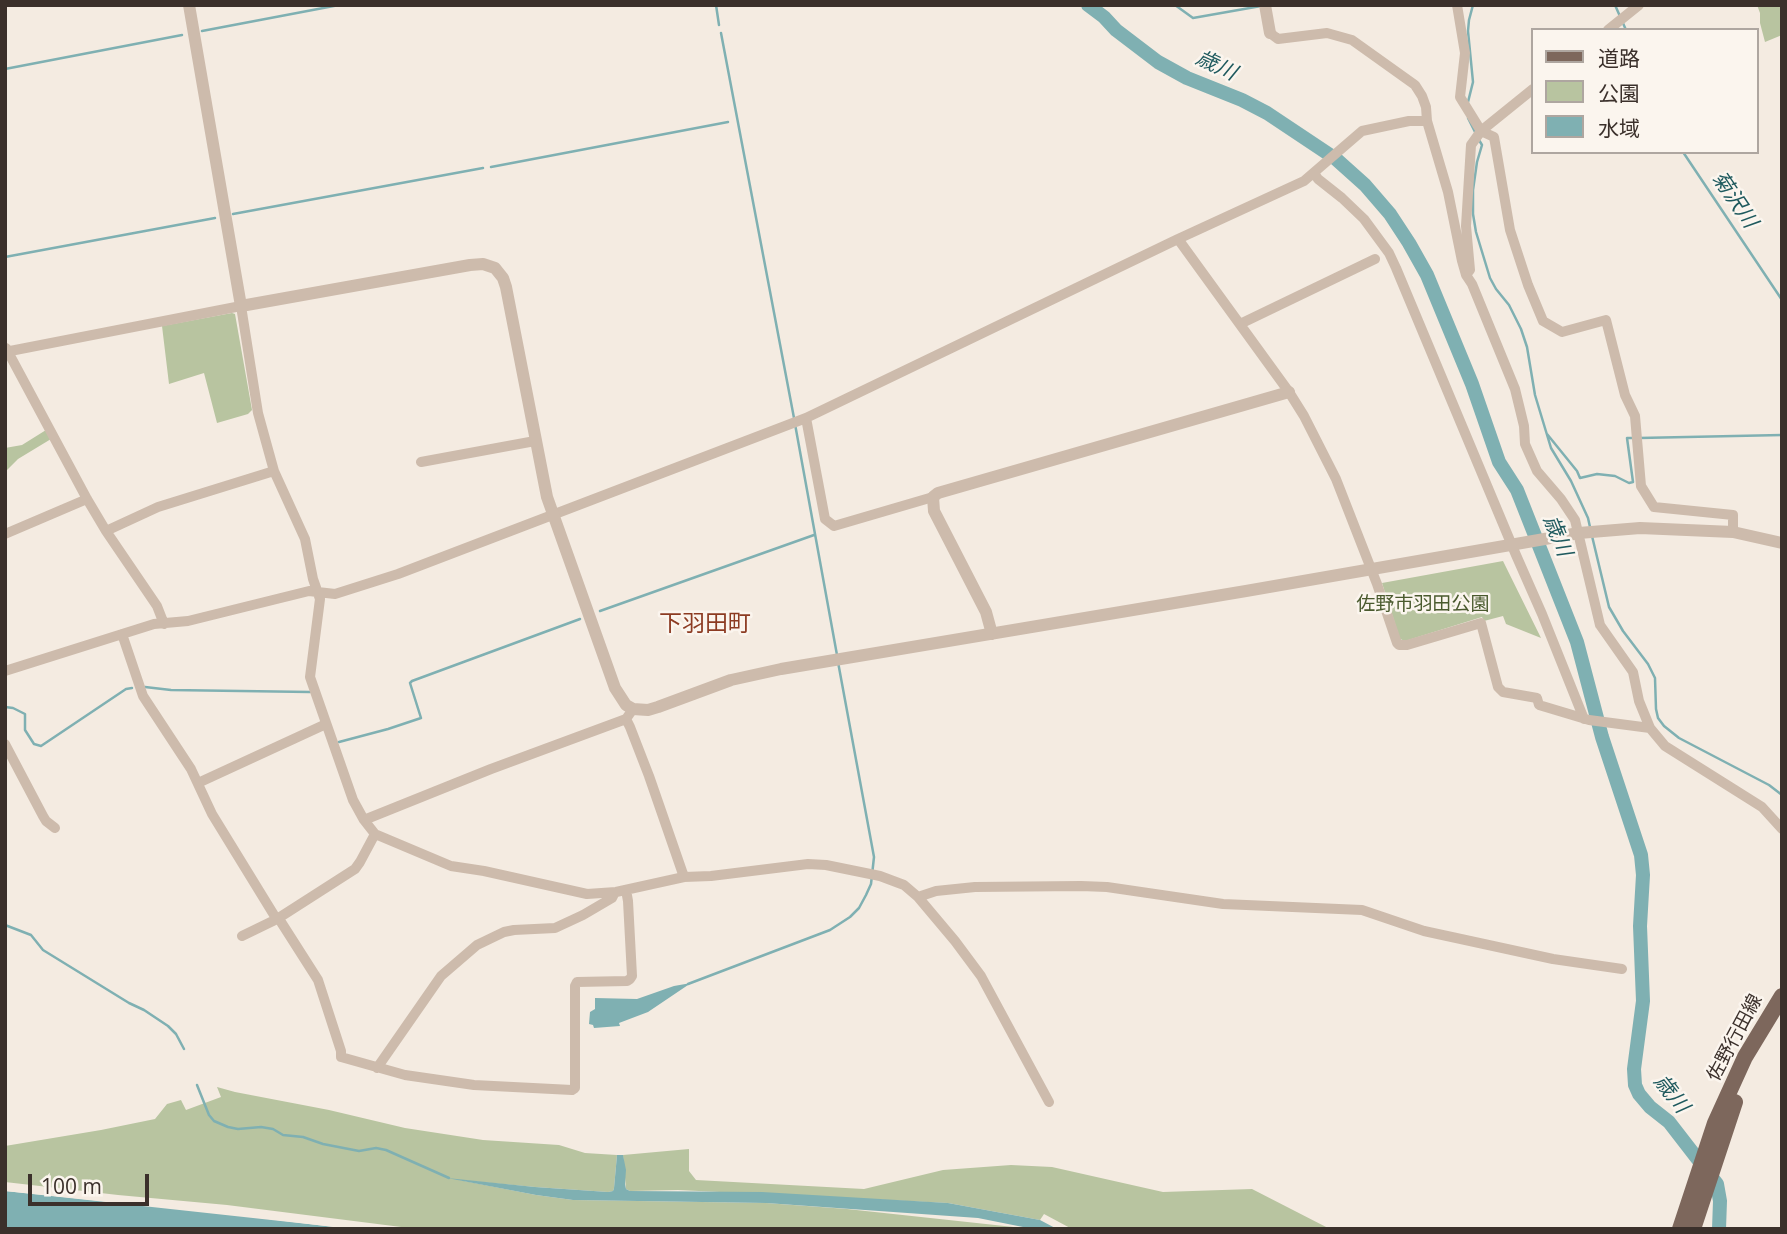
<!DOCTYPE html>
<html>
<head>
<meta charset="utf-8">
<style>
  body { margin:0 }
  #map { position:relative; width:1787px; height:1234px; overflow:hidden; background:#f4ebe1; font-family:"Open Sans","Noto Sans JP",sans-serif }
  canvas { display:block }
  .frame { position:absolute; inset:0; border:7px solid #3b302b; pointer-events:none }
  .legend { position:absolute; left:1531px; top:28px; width:228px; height:126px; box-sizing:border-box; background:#fbf5ee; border:2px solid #aea6a0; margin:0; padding:9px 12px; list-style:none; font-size:21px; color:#3b302b }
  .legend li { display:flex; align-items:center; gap:14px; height:35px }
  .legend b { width:35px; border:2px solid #aea6a0 }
  .scale { position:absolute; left:28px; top:1174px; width:121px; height:32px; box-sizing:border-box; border:4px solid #3b302b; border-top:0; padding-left:9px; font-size:21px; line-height:24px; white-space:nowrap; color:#3b302b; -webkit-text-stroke:5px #fbf5ee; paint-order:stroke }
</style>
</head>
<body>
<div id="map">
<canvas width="1787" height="1234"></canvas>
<div class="frame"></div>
<ul class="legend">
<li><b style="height:9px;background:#7d675c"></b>道路</li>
<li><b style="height:19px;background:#b8c4a0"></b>公園</li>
<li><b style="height:19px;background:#7fb0b2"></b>水域</li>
</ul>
<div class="scale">100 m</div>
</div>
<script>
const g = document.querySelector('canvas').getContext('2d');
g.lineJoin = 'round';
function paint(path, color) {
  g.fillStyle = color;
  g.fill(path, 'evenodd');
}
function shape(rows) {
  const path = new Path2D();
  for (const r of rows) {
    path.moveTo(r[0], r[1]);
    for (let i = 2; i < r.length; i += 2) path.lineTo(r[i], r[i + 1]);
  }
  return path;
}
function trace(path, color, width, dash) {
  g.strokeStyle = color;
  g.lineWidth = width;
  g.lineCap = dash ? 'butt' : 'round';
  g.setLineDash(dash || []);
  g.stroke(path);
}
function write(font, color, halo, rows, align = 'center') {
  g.font = font + ' "Open Sans","Noto Sans JP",sans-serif';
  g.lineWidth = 5;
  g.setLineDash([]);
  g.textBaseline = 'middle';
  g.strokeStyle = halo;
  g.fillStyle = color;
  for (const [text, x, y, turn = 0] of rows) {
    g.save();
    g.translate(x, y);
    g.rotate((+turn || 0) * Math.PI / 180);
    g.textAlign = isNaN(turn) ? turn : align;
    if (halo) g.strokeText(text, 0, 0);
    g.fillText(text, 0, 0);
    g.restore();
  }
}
const green = shape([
  [1757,5,1782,5,1782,35,1765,42,1760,23,1760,13],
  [232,313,235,314,252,410,248,414,217,423,204,373,169,384,162,326],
  [46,430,51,439,18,459,5,472,5,448,22,445],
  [1503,561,1541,638,1506,624,1503,616,1484,621,1482,617,1405,641,1400,639,1382,583],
  [217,1087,235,1092,329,1110,405,1128,483,1140,559,1145,585,1153,617,1155,614,1188,613,1191,608,1192,535,1187,459,1180,536,1195,573,1200,766,1203,847,1209,1032,1229,417,1229,227,1205,118,1195,5,1182,5,1146,101,1130,155,1119,167,1104,181,1100,186,1110,221,1097],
  [689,1149,689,1171,696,1180,864,1189,943,1170,1011,1165,1052,1167,1163,1192,1252,1189,1330,1229,1072,1229,1044,1214,1040,1220,948,1203,678,1190,630,1191,626,1189,623,1155]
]);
const water = shape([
  [691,983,648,1012,619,1023,620,1026,594,1028,593,1025,589,1024,590,1012,595,1009,595,998,637,999,674,986],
  [617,1155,623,1155,626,1170,625,1184,626,1189,630,1191,762,1192,948,1203,1040,1220,1057,1229,1033,1229,978,1218,766,1203,573,1200,536,1195,447,1178,535,1187,608,1192,613,1191,614,1188],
  [5,1191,227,1214,350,1229,5,1229]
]);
const pier = shape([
  [5,1187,350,1225,354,1229,5,1191]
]);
const stream = shape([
  [716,5,719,25],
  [1175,5,1193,18,1261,6],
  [1615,5,1626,30],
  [202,31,339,5],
  [721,33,794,418],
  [5,69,182,35],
  [1468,102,1473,82,1468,31,1469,20,1473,5],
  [1468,118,1476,134],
  [1479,140,1482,145,1477,162,1473,190,1473,214,1476,232,1490,278,1496,289,1509,305,1521,329,1527,347,1535,395,1551,448,1571,481,1588,518,1590,527],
  [1683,152,1782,300],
  [491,167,728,122],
  [233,214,483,168],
  [5,257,215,218],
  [795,424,837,655],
  [1547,434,1577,471,1580,478,1597,474,1615,476,1629,483,1633,482,1627,438,1633,438],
  [1639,438,1782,435],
  [1592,536,1609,607,1623,631,1648,664,1655,678,1656,709,1658,718,1664,726,1679,738,1769,785,1782,795],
  [600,611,814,535],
  [145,687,171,690,310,692],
  [5,707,13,708,25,714,25,730,34,744,41,746,126,689,132,688],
  [339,742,388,729,421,718,410,683,412,681,580,619],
  [5,925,31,935,43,950,129,1003,144,1010,168,1026,176,1034,184,1049],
  [688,984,830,930,850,917,859,908,866,895,871,884,874,857,838,662],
  [197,1085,209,1115,214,1121,228,1127,238,1129,261,1127,273,1129,283,1135,303,1137,323,1144,359,1151,376,1148,386,1150,449,1178]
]);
const river = shape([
  [1088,5,1104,17,1116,30,1158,62,1187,78,1242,100,1267,113,1336,159,1365,185,1390,214,1409,243,1427,275,1472,384,1499,462,1517,490,1577,642,1602,737,1641,855,1643,875,1640,926,1643,1001,1634,1069,1635,1085,1639,1094,1650,1107,1669,1122,1717,1184,1720,1201,1719,1229]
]);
const minor = shape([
  [1457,5,1465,53,1460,97,1481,131,1533,89],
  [1608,30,1639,5],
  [1270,33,1278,39,1327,33,1352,40,1415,85,1422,96,1426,107,1427,121],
  [1314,173,1318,179,1342,198,1364,219,1389,253,1396,268,1516,555,1542,614,1584,719],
  [1178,239,1304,181,1362,131,1409,121,1427,121,1448,192,1462,261,1466,275,1472,284,1515,389,1524,426,1525,444,1537,471,1561,499,1575,520,1600,625,1633,672,1639,701,1650,728,1665,746,1762,807,1782,829],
  [1466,275,1470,270,1466,226,1471,145,1481,131,1494,137,1510,230,1528,285,1543,321,1562,332,1606,320,1625,395,1635,416,1641,486,1654,507,1733,515,1733,532],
  [1240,324,1375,259],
  [6,348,87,499,106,531,157,606,164,624],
  [5,352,241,306,258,413,274,471,305,539,313,579,320,599,310,677,353,800,364,820,375,834,451,866,484,871,587,894,616,892,684,877,711,876,808,864,826,865,880,876,904,885,918,897,955,941,981,976,1049,1102],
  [806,418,825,519,834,526,933,497],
  [421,462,535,441],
  [106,531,158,507,274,471],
  [5,534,87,499],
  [122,634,143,696,191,769,212,814,274,915,281,922,318,980,341,1051,341,1057,405,1075,474,1085,572,1090,575,1088,575,986,577,982,627,981,630,979,632,976,628,901,626,890],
  [5,671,154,624,188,621,309,591,335,594,398,574,806,418,1178,239,1289,392,1304,416,1336,479,1377,584,1397,643,1399,645,1407,645,1481,623,1498,687,1503,692,1537,698,1539,705,1589,720,1650,728],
  [626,719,630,727,649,776,684,877],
  [5,744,43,816,46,821,55,828],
  [198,783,326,724],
  [364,820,491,769,626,719,633,709],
  [918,897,936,891,975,887,1081,886,1107,887,1223,904,1362,910,1424,931,1553,959,1622,969],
  [242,936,277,919,355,869,360,862,375,834],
  [377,1068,441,976,477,945,504,932,514,930,555,928,583,915,612,898,615,892]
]);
const tertiary = shape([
  [189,5,241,306,470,265,483,264,495,268,503,278,506,287,547,497,615,688,626,705,633,709,648,710,658,707,731,680,781,669,1246,591,1579,533,1640,528,1733,532,1782,543],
  [1265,5,1270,33],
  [992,634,986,612,934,511,933,497,938,493,1289,392]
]);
const primary = shape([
  [1680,1229,1715,1123,1745,1057,1782,996],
  [1693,1229,1735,1102]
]);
const parkNames = [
  ["佐野市羽田公園",1423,605]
];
const streetNames = [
  ["佐野行田線",1735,1038,-62]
];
const waterNames = [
  ["歳川",1216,66,25],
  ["菊沢川",1734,200,56],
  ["歳川",1557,536,68],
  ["歳川",1671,1094,52]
];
const quarterNames = [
  ["下羽田町",705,624]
];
paint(green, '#b8c4a0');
paint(water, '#7fb0b2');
paint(pier, '#f4ebe1');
trace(stream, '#7fb0b2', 2.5);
trace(river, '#7fb0b2', 14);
trace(minor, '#cdbbac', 10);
trace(tertiary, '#cdbbac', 12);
trace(primary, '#7d675c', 16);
write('19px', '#4a5a2e', '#fbf5ee', parkNames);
write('19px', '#3b302b', '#fbf5ee', streetNames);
write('italic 21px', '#1f5a5e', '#fbf5ee', waterNames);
write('23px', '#8c3b22', '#fbf5ee', quarterNames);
</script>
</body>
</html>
